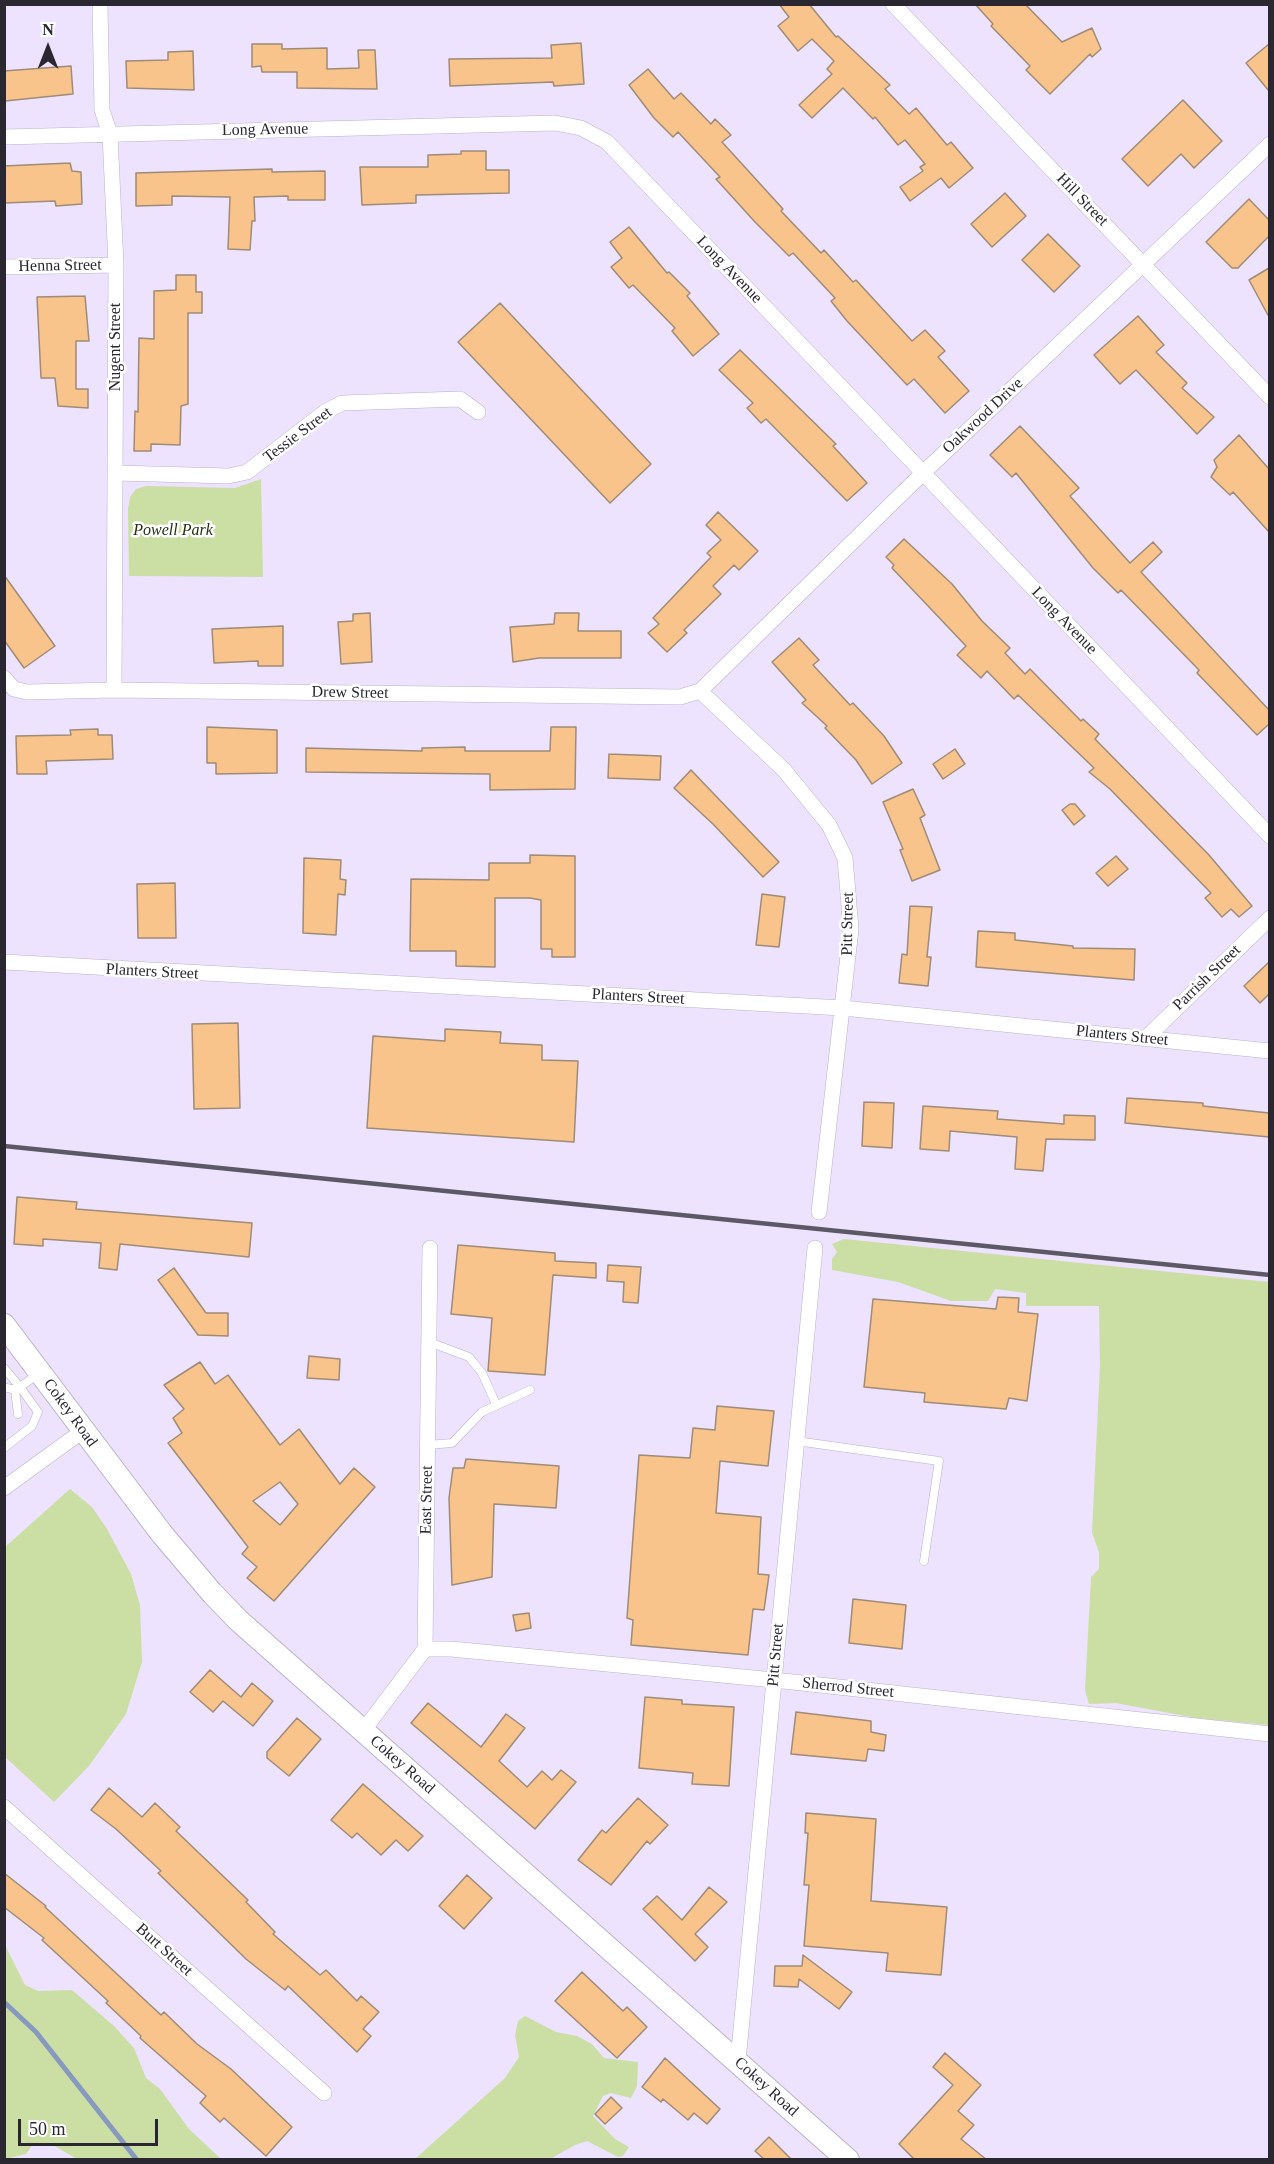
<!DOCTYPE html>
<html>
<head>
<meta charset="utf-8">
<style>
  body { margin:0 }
  #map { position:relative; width:1274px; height:2164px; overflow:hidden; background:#ede3fe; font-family:Georgia,serif }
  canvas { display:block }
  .frame { position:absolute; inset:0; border:6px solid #2a2731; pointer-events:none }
  .north { position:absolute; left:18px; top:18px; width:60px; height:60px; -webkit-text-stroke:4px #fff; paint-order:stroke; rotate:0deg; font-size:16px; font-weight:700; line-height:24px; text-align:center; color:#2a2731 }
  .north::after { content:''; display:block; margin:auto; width:21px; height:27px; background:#2a2731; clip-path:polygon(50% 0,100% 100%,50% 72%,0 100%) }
  .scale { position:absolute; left:18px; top:2119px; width:140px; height:27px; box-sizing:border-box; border:3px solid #2a2731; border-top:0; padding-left:8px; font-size:18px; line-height:21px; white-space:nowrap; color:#2a2731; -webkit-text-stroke:4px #fff; paint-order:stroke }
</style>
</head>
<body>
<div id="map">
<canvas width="1274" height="2164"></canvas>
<div class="frame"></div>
<div class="north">N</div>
<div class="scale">50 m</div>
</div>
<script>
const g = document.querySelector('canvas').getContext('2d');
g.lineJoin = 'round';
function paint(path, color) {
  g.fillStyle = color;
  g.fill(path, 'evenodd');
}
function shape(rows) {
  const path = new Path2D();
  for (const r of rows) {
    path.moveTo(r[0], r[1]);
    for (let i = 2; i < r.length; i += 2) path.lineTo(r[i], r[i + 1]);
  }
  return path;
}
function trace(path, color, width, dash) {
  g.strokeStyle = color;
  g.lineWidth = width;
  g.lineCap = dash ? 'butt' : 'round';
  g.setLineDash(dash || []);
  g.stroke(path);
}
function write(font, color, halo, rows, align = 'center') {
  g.font = font + ' Georgia,serif';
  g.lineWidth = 5;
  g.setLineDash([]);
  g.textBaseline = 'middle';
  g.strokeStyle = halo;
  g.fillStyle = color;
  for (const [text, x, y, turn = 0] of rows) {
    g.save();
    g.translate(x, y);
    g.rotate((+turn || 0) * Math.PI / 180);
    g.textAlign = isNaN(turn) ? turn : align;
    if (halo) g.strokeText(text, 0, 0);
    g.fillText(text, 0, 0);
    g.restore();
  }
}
const green = shape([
  [261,479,263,577,129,576,128,509,130,497,136,489,146,486,235,488],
  [844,1239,1269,1282,1269,1725,1196,1718,1116,1703,1089,1704,1085,1690,1091,1577,1099,1569,1099,1552,1092,1533,1100,1365,1099,1306,1026,1306,1026,1293,995,1289,988,1301,951,1301,898,1282,832,1270,832,1259,837,1252,832,1244],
  [70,1489,92,1507,107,1529,131,1574,140,1605,142,1662,126,1714,89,1766,54,1802,5,1757,5,1547],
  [5,1945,25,1985,38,1991,72,1990,114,2026,134,2048,146,2078,160,2089,189,2129,221,2159,77,2159,51,2144,33,2144,26,2154,5,2159],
  [525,2016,556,2032,577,2036,592,2044,604,2058,638,2062,637,2086,631,2098,611,2093,603,2096,593,2116,615,2139,629,2147,623,2156,618,2157,587,2141,575,2145,550,2159,415,2159,505,2078,519,2057,515,2035,518,2021]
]);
const stream = shape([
  [4,2002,36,2032,137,2160]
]);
const building = shape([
  [779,4,809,4,836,37,838,36,890,85,885,89,909,114,916,108,947,145,951,142,973,168,949,188,941,178,910,201,900,187,923,171,920,167,925,164,905,140,898,145,875,117,873,119,843,88,812,118,799,105,832,74,827,69,834,61,812,39,798,51,778,26,789,17,779,4],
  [975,4,1025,4,1062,42,1092,28,1101,49,1092,57,1090,54,1050,94,1026,70,1030,66,991,26,993,24,975,4],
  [581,43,584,84,554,86,553,82,450,86,449,59,552,58,551,45,581,43],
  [252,44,282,44,282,49,327,48,327,69,359,68,358,50,375,50,377,89,297,88,297,72,262,72,261,66,252,67,252,44],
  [1269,44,1269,91,1246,63,1269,44],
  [193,51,194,90,127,88,126,61,168,60,168,52,193,51],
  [71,66,73,94,5,101,4,71,71,66],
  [648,69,674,99,681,93,711,124,715,119,731,135,722,142,783,209,781,211,821,253,824,250,853,282,856,280,912,341,925,330,945,351,938,357,969,391,945,413,914,379,907,385,847,321,831,301,835,298,793,253,789,256,755,222,716,179,720,177,678,132,673,137,654,118,629,85,648,69],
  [1183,100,1222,141,1194,168,1181,154,1148,186,1122,159,1183,100],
  [461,151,486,151,486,170,509,170,509,193,416,195,416,203,362,205,360,167,428,167,428,155,461,154,461,151],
  [70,163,72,171,81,172,82,204,56,206,55,201,4,203,4,166,70,163],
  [272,169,272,172,325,171,325,200,288,200,288,196,254,197,255,221,252,221,250,250,228,249,230,197,172,196,172,205,136,206,136,173,272,169],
  [1005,193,1026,216,992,247,971,224,1005,193],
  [1249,199,1269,220,1269,236,1238,268,1232,268,1206,242,1249,199],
  [629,227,667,273,669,272,690,293,687,296,719,334,693,356,672,331,675,328,633,285,629,288,611,267,622,258,610,242,629,227],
  [1048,234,1080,266,1054,292,1022,260,1048,234],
  [1269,268,1269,317,1249,280,1269,268],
  [176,275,196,275,196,292,202,292,202,313,188,313,188,404,181,406,180,445,151,444,151,451,134,451,135,411,138,412,139,338,154,339,154,291,176,290,176,275],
  [85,296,89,341,76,341,76,389,88,389,88,408,58,406,55,378,41,378,37,297,85,296],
  [500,303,651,464,610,503,458,342,500,303],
  [1138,316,1164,345,1156,352,1187,383,1182,388,1214,417,1197,434,1136,370,1120,384,1094,355,1138,316],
  [740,350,836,444,833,446,867,483,847,501,766,419,761,423,747,408,753,403,719,370,740,350],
  [1020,426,1079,488,1070,496,1130,563,1153,542,1162,552,1141,572,1269,710,1269,724,1257,735,1197,673,1199,670,1121,590,1118,593,1093,568,1016,473,1012,477,990,455,1020,426],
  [1239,435,1269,469,1269,532,1233,492,1230,495,1211,477,1217,467,1214,460,1239,435],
  [718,512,758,551,739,570,734,565,713,586,721,594,684,630,687,633,667,652,648,633,659,624,653,618,711,557,707,553,721,540,706,525,718,512],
  [904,539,952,584,982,621,1010,648,1005,653,1025,674,1030,669,1081,721,1083,719,1099,734,1095,739,1209,855,1252,906,1239,917,1231,909,1222,917,1205,898,1211,893,1110,789,1089,772,1094,768,1018,695,1014,699,987,671,981,678,957,655,966,646,892,568,894,565,886,557,904,539],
  [4,575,55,646,24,668,4,640,4,575],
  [370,613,372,662,341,664,338,622,353,621,353,614,370,613],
  [555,613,579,613,578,631,621,631,621,658,539,658,513,662,510,627,554,624,555,613],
  [283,626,283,666,258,666,258,661,214,663,212,629,283,626],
  [799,638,819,660,813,665,850,705,853,703,884,736,902,763,872,784,856,760,825,728,827,726,802,703,806,700,772,662,799,638],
  [207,727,277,730,277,773,216,774,216,763,207,763,207,727],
  [551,727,576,727,575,789,490,790,490,774,306,772,306,748,422,751,422,748,465,747,465,751,550,751,551,727],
  [98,729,98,735,112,735,113,759,46,761,47,774,17,774,16,736,71,735,70,730,98,729],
  [955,749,965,764,943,779,933,764,955,749],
  [609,754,661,756,660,780,608,778,609,754],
  [691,770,779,862,763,877,713,824,674,788,691,770],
  [913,789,925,815,920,818,940,870,912,881,900,850,903,849,883,802,913,789],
  [1070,804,1075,804,1085,816,1074,825,1062,810,1070,804],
  [530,855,575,856,575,957,552,957,552,949,541,949,541,900,530,898,495,898,495,967,456,966,456,951,410,951,411,879,489,880,489,863,530,863,530,855],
  [1116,856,1128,869,1108,886,1096,873,1116,856],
  [304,858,341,860,340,879,346,880,345,895,338,894,336,935,303,933,304,858],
  [175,883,176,938,138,938,137,884,175,883],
  [762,894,785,897,779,947,756,945,762,894],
  [910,906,932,907,927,957,931,957,928,986,899,983,902,954,907,955,910,906],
  [978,931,1015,933,1015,940,1073,946,1073,948,1135,949,1134,980,976,967,978,931],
  [1269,962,1269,994,1260,1003,1244,986,1269,962],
  [238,1023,240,1108,194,1109,192,1024,238,1023],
  [445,1029,501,1032,500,1043,542,1045,542,1060,578,1061,574,1142,367,1128,373,1036,445,1041,445,1029],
  [1127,1098,1203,1103,1203,1106,1269,1113,1269,1137,1125,1123,1127,1098],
  [864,1102,894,1103,892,1148,862,1146,864,1102],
  [923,1106,998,1111,997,1119,1064,1124,1064,1115,1095,1116,1095,1140,1046,1139,1043,1171,1015,1169,1017,1137,950,1131,949,1151,920,1149,923,1106],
  [17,1197,77,1202,76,1209,252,1223,249,1257,120,1244,117,1270,99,1268,101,1243,43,1239,43,1246,14,1244,17,1197],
  [458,1245,555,1253,555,1261,596,1263,596,1278,553,1275,545,1375,488,1371,492,1318,451,1314,458,1245],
  [608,1265,641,1267,638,1303,623,1302,624,1282,607,1281,608,1265],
  [174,1268,206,1313,228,1313,228,1336,198,1335,158,1280,174,1268],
  [998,1297,1019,1298,1018,1312,1038,1314,1027,1401,1009,1398,1006,1409,924,1402,925,1393,864,1387,873,1299,996,1309,998,1297],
  [309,1356,340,1359,339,1380,307,1378,309,1356],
  [200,1362,215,1384,228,1375,280,1445,299,1429,340,1484,354,1468,375,1487,274,1601,247,1578,257,1567,242,1554,248,1547,168,1443,182,1433,173,1418,184,1409,164,1385,200,1362],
  [280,1482,298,1504,280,1525,253,1501,280,1482],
  [717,1406,774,1411,768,1466,720,1461,716,1513,761,1517,758,1574,769,1575,764,1610,753,1609,748,1655,631,1645,633,1620,627,1618,639,1455,690,1458,693,1428,715,1430,717,1406],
  [466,1459,559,1466,556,1508,494,1504,492,1577,452,1585,449,1498,453,1468,464,1468,466,1459],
  [853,1599,906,1605,902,1649,849,1643,853,1599],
  [529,1613,531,1628,516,1631,513,1615,529,1613],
  [210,1670,241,1697,252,1683,273,1701,253,1726,223,1701,213,1712,190,1692,210,1670],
  [645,1697,682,1700,682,1704,734,1707,729,1786,692,1784,693,1773,639,1768,645,1697],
  [428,1703,481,1747,506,1714,525,1728,499,1761,527,1787,542,1771,552,1780,561,1770,576,1782,535,1829,411,1723,428,1703],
  [796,1712,871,1721,871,1732,886,1735,884,1751,868,1749,866,1761,791,1754,796,1712],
  [297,1718,321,1739,289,1776,267,1758,267,1752,297,1718],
  [363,1784,423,1836,408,1851,396,1840,381,1855,357,1833,352,1838,331,1820,363,1784],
  [109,1788,142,1817,155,1803,180,1827,176,1831,248,1900,246,1902,275,1932,273,1934,320,1975,326,1970,357,2001,361,1996,379,2012,363,2029,371,2036,357,2052,288,1986,285,1990,246,1959,158,1873,161,1871,116,1829,91,1810,109,1788],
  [638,1798,668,1825,650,1844,647,1841,611,1885,578,1860,602,1830,606,1833,638,1798],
  [806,1813,876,1819,871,1901,947,1907,941,1975,886,1971,888,1953,804,1946,809,1885,804,1885,808,1833,805,1833,806,1813],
  [4,1873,46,1906,45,1907,161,2015,164,2012,197,2044,231,2069,292,2127,266,2156,224,2118,220,2122,200,2103,206,2096,140,2038,141,2036,106,2003,108,2001,42,1940,44,1938,4,1907,4,1873],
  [467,1875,492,1898,464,1929,439,1906,467,1875],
  [709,1887,727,1902,695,1934,708,1947,695,1961,643,1909,657,1896,682,1920,709,1887],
  [803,1955,852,1992,839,2009,799,1979,798,1987,774,1986,775,1966,802,1966,803,1955],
  [582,1972,623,2011,627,2007,647,2027,617,2058,555,2001,582,1972],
  [945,2053,981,2085,958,2111,974,2125,961,2139,987,2160,915,2160,899,2144,953,2085,933,2067,945,2053],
  [665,2058,720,2109,707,2124,694,2113,688,2120,663,2099,661,2102,642,2087,665,2058],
  [611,2097,622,2108,605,2124,595,2114,611,2097],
  [769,2137,792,2160,765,2160,755,2151,769,2137]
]);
const lane = shape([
  [429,1342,469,1357,482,1373,496,1404],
  [4,1368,20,1387,15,1390,4,1387],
  [15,1390,18,1414],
  [796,1441,939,1461,924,1561],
  [428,1445,452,1443,482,1412,530,1390],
  [4,1448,32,1426,38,1412,20,1387,38,1374]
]);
const street = shape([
  [100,4,102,110,110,134,116,265,114,690],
  [893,4,1270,397],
  [4,137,555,123,581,128,607,142,1270,836],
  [4,267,116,265],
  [116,473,228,476,247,472,325,412,342,403,460,399,478,412],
  [4,678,14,689,27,692,114,690,680,697,700,691,923,473,1270,144],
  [700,691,784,770,829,825,845,858,851,929,819,1212],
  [4,962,843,1008,1270,1051],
  [1145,1039,1270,918],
  [4,1488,84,1430],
  [425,1649,451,1649,774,1680,1270,1734],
  [363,1731,425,1649,430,1248],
  [4,1807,324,2093],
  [738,2061,815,1248]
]);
const secondary = shape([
  [4,1325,162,1534,212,1593,238,1620,848,2160]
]);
const rail = shape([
  [4,1146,1270,1275]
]);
const streetNames = [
  ["Long Avenue",265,130,-1],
  ["Hill Street",1082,200,46],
  ["Henna Street",60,266,-1],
  ["Long Avenue",729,270,46],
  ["Nugent Street",116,347,-90],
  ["Oakwood Drive",983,416,-43],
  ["Tessie Street",298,435,-37],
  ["Long Avenue",1064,621,46],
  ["Drew Street",350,693,1],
  ["Pitt Street",848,924,-89],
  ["Planters Street",152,972,3],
  ["Parrish Street",1207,978,-44],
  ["Planters Street",638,997,3],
  ["Planters Street",1122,1036,6],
  ["Cokey Road",70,1413,54],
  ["East Street",427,1500,-89],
  ["Pitt Street",776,1655,-85],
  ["Sherrod Street",848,1688,6],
  ["Cokey Road",402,1765,41],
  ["Burt Street",164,1950,42],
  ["Cokey Road",766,2087,42]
];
const parkNames = [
  ["Powell Park",173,531]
];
paint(green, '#cbdea4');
trace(stream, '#8799be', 5);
paint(building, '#f8c48c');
trace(building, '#9f8b76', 1.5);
trace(lane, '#bbb1cb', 9);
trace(street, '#bbb1cb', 16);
trace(secondary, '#bbb1cb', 24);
trace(lane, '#fff', 8);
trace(street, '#fff', 15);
trace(secondary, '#fff', 22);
trace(rail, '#5d5866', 4.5);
write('16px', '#2a2731', '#fff', streetNames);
write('italic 16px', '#262e11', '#fff', parkNames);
</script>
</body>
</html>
